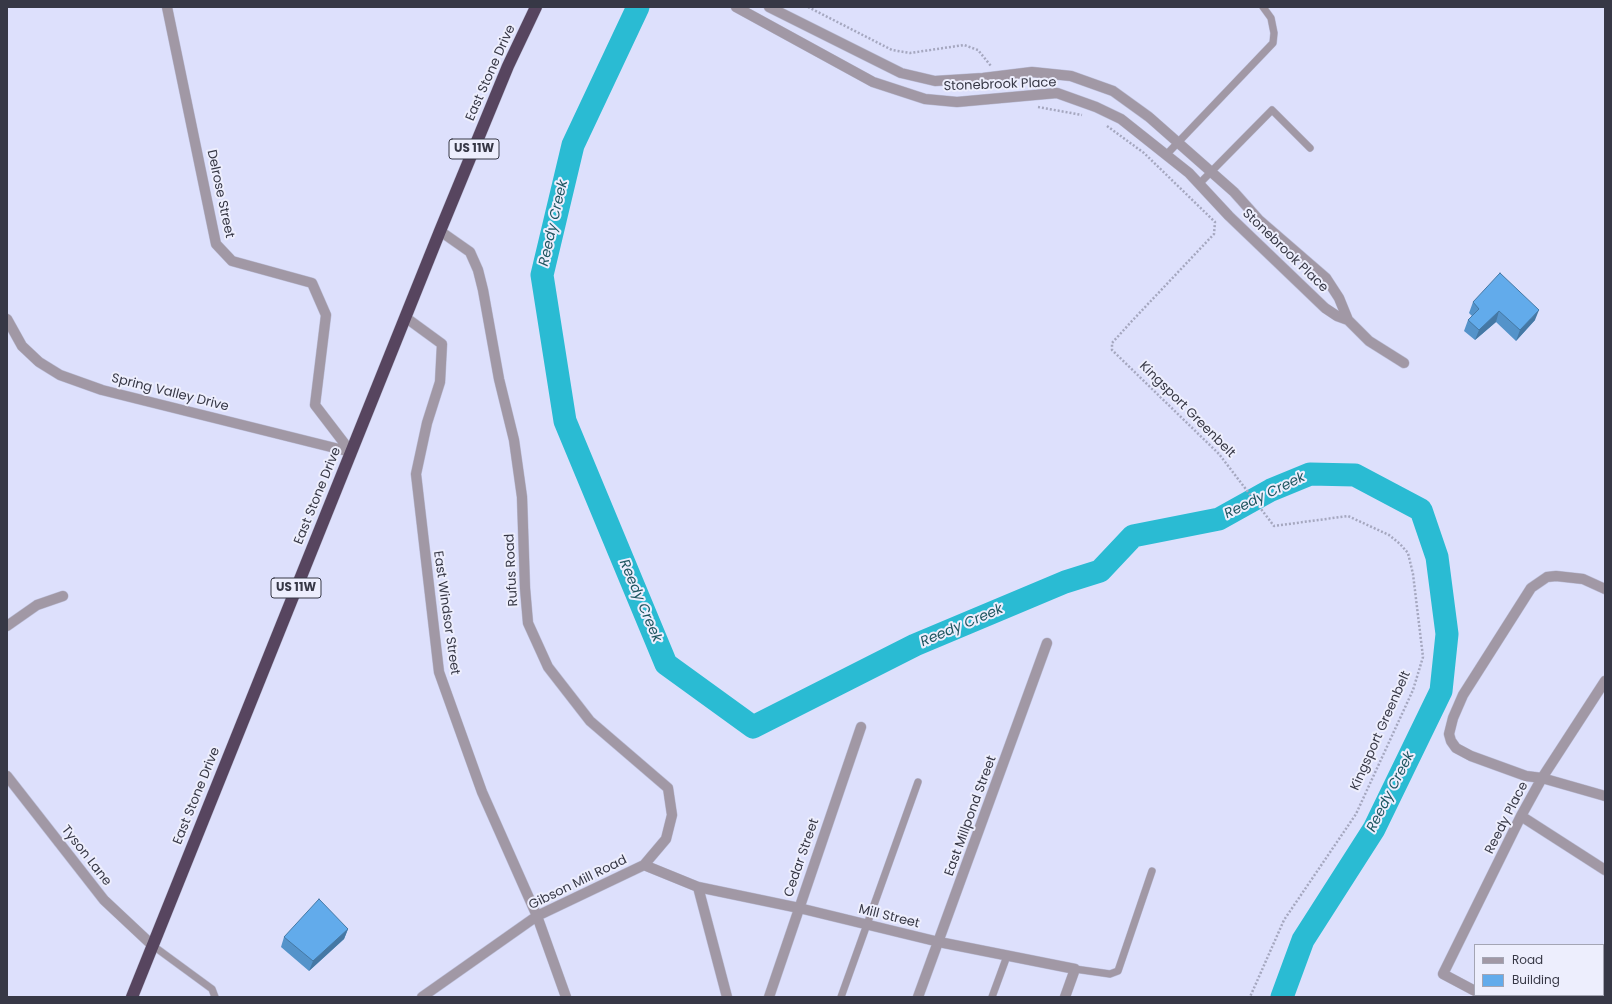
<!DOCTYPE html>
<html>
<head>
<meta charset="utf-8">
<style>
  body { margin:0 }
  #map { position:relative; width:1612px; height:1004px; overflow:hidden; background:#dde0fc; font-family:Poppins,sans-serif }
  canvas { display:block }
  .frame { position:absolute; inset:0; border:8px solid #373846; pointer-events:none }
  .legend { position:absolute; left:1474px; top:944px; width:130px; height:52px; box-sizing:border-box; background:#edeefd; border:1px solid #a4a5b4; margin:0; padding:5px 7px; list-style:none; font-size:12px; color:#373846 }
  .legend li { display:flex; align-items:center; gap:8px; height:20px }
  .legend b { width:20px; border:1px solid #a4a5b4 }
</style>
</head>
<body>
<div id="map">
<canvas width="1612" height="1004"></canvas>
<div class="frame"></div>
<ul class="legend">
<li><b style="height:5px;background:#a198a5"></b>Road</li>
<li><b style="height:11px;background:#62abeb"></b>Building</li>
</ul>
</div>
<script>
const g = document.querySelector('canvas').getContext('2d');
g.lineJoin = 'round';
function shape(rows) {
  const path = new Path2D();
  for (const r of rows) {
    path.moveTo(r[0], r[1]);
    for (let i = 2; i < r.length; i += 2) path.lineTo(r[i], r[i + 1]);
  }
  return path;
}
function trace(path, color, width, dash) {
  g.strokeStyle = color;
  g.lineWidth = width;
  g.lineCap = dash ? 'butt' : 'round';
  g.setLineDash(dash || []);
  g.stroke(path);
}
function paint(path, color) {
  g.fillStyle = color;
  g.fill(path, 'evenodd');
}
function write(font, color, halo, rows, align = 'center') {
  g.font = font + ' Poppins,sans-serif';
  g.lineWidth = 4;
  g.setLineDash([]);
  g.textBaseline = 'middle';
  g.strokeStyle = halo;
  g.fillStyle = color;
  for (const [text, x, y, turn = 0] of rows) {
    g.save();
    g.translate(x, y);
    g.rotate((+turn || 0) * Math.PI / 180);
    g.textAlign = isNaN(turn) ? turn : align;
    if (halo) g.strokeText(text, 0, 0);
    g.fillText(text, 0, 0);
    g.restore();
  }
}
const river = shape([
  [638,7,573,145,542,275,565,421,666,664,753,727,915,645,1065,582,1100,571,1133,536,1219,519,1271,490,1310,474,1355,475,1421,510,1437,557,1447,634,1441,691,1374,829,1303,940,1282,997]
]);
const path = shape([
  [808,7,892,50,910,53,964,45,978,50,991,66],
  [1038,107,1082,115],
  [1107,126,1144,153,1215,222,1214,234,1131,322,1112,343,1112,350,1219,454,1274,526,1348,516,1389,535,1400,544,1408,553,1413,574,1423,657,1413,690,1356,814,1284,920,1250,997]
]);
const lane = shape([
  [1166,155,1273,43,1274,33,1271,18,1263,7],
  [1199,184,1272,110,1310,148],
  [152,945,212,989,215,997],
  [1075,969,1110,974,1118,971,1152,871],
  [841,997,918,782],
  [992,997,1007,956]
]);
const street = shape([
  [167,7,216,244,232,261,312,283,326,315,315,405,351,452],
  [736,7,873,82,925,99,957,102,1057,93,1096,107,1121,119,1189,173,1229,216,1325,308,1337,316,1348,320],
  [769,7,901,73,935,81,983,78,1032,72,1071,76,1113,91,1149,117,1234,192,1259,220,1326,278,1339,298,1348,320,1369,341,1404,363],
  [440,231,470,252,478,270,483,290,499,379,514,440,522,497,525,588,528,623,548,667,590,721,668,788,672,815,666,839,644,865],
  [405,317,442,344,440,382,427,423,416,474,439,672,482,792,537,916,566,997],
  [7,319,22,346,39,362,60,375,102,390,351,452],
  [1605,589,1583,579,1556,576,1547,577,1531,588,1463,695,1453,718,1449,734,1451,741,1456,748,1471,756,1526,776,1542,778,1605,796],
  [7,626,37,605,63,596],
  [7,776,104,900,152,945],
  [1521,816,1605,870],
  [698,887,799,908,939,942,1075,969,1065,997],
  [1475,991,1443,974,1521,816,1542,778,1605,681],
  [1481,995,1485,997],
  [422,997,537,916,644,865,698,887,727,997],
  [769,997,861,727],
  [918,997,1047,643]
]);
const highway = shape([
  [132,997,440,231,508,66,536,7]
]);
const wall = shape([
  [1473,302,1535,320,1516,341,1496,322,1475,340,1464,331,1468,320,1472,316,1469,313],
  [348,929,344,939,309,971,281,947,284,937]
]);
const shadedWall = shape([
  [1539,310,1535,320,1516,341,1520,330],
  [1499,311,1496,322,1475,340,1479,330],
  [348,929,344,939,309,971,313,961]
]);
const building = shape([
  [1500,273,1539,310,1520,330,1499,311,1479,330,1468,320,1479,309,1473,302,1500,273],
  [319,899,348,929,313,961,284,937,319,899]
]);
const shields = [
  [474,149,50],
  [296,588,50]
];
const shieldNames = [
  ["US 11W",474,149],
  ["US 11W",296,588]
];
const streetNames = [
  ["East Stone Drive",491,73,-66],
  ["Stonebrook Place",1000,85,-2],
  ["Delrose Street",220,194,78],
  ["Stonebrook Place",1285,251,44],
  ["Spring Valley Drive",170,393,14],
  ["Kingsport Greenbelt",1187,410,45],
  ["East Stone Drive",318,496,-68],
  ["Rufus Road",512,570,-93],
  ["East Windsor Street",446,613,82],
  ["Kingsport Greenbelt",1381,731,-66],
  ["East Stone Drive",197,796,-68],
  ["East Millpond Street",971,816,-70],
  ["Reedy Place",1507,818,-63],
  ["Tyson Lane",86,856,52],
  ["Cedar Street",802,858,-71],
  ["Gibson Mill Road",578,883,-26],
  ["Mill Street",889,917,14]
];
const waterNames = [
  ["Reedy Creek",554,223,-77],
  ["Reedy Creek",1265,496,-26],
  ["Reedy Creek",640,601,67],
  ["Reedy Creek",962,626,-23],
  ["Reedy Creek",1391,792,-63]
];
trace(river, '#2abbd3', 23);
trace(lane, '#bcbed8', 8);
trace(street, '#bcbed8', 11);
trace(highway, '#bcbed8', 13);
trace(path, '#a5a7bf', 2.5, [2, 2]);
trace(lane, '#a198a5', 7);
trace(street, '#a198a5', 10);
trace(highway, '#57455f', 12);
paint(wall, '#5493ca');
paint(shadedWall, '#4578a4');
paint(building, '#62abeb');
trace(building, '#4578a4', 1);
for (const [x, y, w] of shields) {
  const box = new Path2D();
  box.roundRect(x - w / 2, y - 10, w, 20, 3);
  g.fillStyle = '#edeefd';
  g.fill(box);
  trace(box, '#373846', 1);
}
write('bold 12px', '#373846', null, shieldNames);
write('13px', '#373846', '#edeefd', streetNames);
write('italic 14px', '#1e5660', '#edeefd', waterNames);
</script>
</body>
</html>
